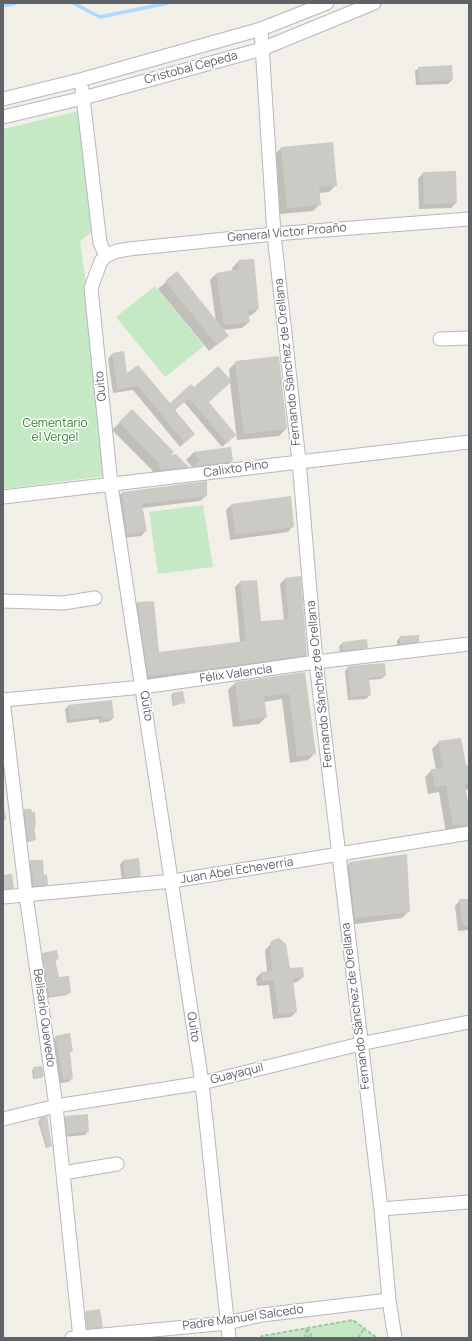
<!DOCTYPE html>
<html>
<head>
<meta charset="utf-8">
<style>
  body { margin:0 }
  #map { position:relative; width:472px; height:1341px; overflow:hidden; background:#f1efe8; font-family:Manrope,sans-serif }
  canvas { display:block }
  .frame { position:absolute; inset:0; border:4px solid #5f6368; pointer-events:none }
</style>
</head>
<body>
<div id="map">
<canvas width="472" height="1341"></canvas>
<div class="frame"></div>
</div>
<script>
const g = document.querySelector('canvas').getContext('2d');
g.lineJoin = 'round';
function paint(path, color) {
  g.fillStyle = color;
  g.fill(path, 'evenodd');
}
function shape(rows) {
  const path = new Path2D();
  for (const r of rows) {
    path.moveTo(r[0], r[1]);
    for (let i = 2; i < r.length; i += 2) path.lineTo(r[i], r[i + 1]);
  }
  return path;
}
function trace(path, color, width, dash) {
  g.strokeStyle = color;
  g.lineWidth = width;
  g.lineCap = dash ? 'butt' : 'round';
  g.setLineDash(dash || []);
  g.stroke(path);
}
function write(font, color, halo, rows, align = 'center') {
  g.font = font + ' Manrope,sans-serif';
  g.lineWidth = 3;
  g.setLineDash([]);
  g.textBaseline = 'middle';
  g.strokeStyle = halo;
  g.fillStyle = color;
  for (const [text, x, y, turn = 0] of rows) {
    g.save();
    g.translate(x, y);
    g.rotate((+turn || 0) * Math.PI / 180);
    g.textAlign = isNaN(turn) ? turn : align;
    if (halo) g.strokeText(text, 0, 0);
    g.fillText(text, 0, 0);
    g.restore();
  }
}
const green = shape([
  [79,111,93,231,80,241,113,475,3,489,3,129],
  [155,286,204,346,165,377,116,317],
  [203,505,213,567,158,574,149,512],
  [353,1320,377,1338,260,1338,262,1336]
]);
const shadow = shape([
  [451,66,452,80,448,84,416,85,415,71,419,68],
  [281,148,336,185,329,192,319,193,320,204,313,211,280,214,274,155],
  [423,173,456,203,451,208,419,209,418,179],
  [239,261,258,309,252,315,248,316,249,322,242,328,223,330,227,336,209,351,158,289,176,273,216,322,210,280,216,274,233,271,232,268],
  [112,354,127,375,169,405,193,389,230,380,229,369,236,362,286,429,279,436,237,440,230,382,208,403,230,440,222,447,184,402,174,411,189,439,180,447,133,390,113,393,108,359],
  [132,411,169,456,188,467,181,474,153,477,152,470,112,430],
  [230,448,232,461,225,468,188,473,193,468,186,460,193,453],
  [123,492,206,496,200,501,142,508,146,531,141,536,122,538,117,498],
  [231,505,293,526,288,532,230,540,226,510],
  [300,577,306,655,301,660,143,681,132,608,138,603,158,653,240,642,235,587,240,582,260,622,284,620,280,584,285,579],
  [400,637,418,641,415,645,397,647,397,641],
  [343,643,367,647,364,651,340,654,339,646],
  [348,667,385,676,381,679,368,680,370,695,366,699,348,700,345,671],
  [304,673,315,753,308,760,290,763,282,699,264,702,266,717,259,724,233,727,228,690,235,683],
  [173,694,183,703,173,706,171,695],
  [69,706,113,718,110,721,99,723,99,719,67,723,65,709],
  [439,742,465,766,469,766,469,789,465,790,469,824,463,830,446,833,439,792,428,794,425,777,432,770,436,770,432,749],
  [3,803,6,819,3,821],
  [24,810,35,825,33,841,27,842,23,812],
  [138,859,140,876,137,879,122,880,120,865,123,861],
  [30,861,43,876,47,884,45,887,32,888,28,864],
  [350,863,409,911,402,918,348,925,342,870],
  [3,876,13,888,9,891,3,892],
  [460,900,469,900,469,930,458,931,455,906],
  [274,941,289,969,303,977,297,982,292,983,296,1012,291,1017,273,1019,269,985,257,986,256,978,261,973,267,972,265,950],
  [43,954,57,959,55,962,58,978,70,992,67,995,46,998,40,957],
  [56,1037,72,1051,69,1054,72,1078,69,1082,60,1083,52,1040],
  [34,1068,43,1076,41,1078,33,1079,32,1070],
  [66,1117,88,1131,85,1135,64,1137,62,1121],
  [47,1118,51,1146,46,1148,38,1121],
  [86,1312,102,1327,100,1328,87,1329,85,1313]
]);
const stream = shape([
  [73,3,100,17,168,3],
  [3,6,16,3]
]);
const building = shape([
  [452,65,453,80,419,82,418,67],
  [333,142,337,186,319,187,321,205,287,208,281,147],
  [456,171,457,203,424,204,423,172],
  [254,259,259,309,248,310,250,322,224,325,216,273,239,269,238,260],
  [177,271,229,336,217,345,165,281],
  [124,351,127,373,138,365,170,403,191,384,194,387,218,366,232,381,209,402,236,435,227,443,189,398,175,410,195,434,185,443,138,386,117,389,112,353],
  [279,356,287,429,244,434,235,361],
  [132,409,174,452,171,455,176,454,189,467,160,470,159,463,119,422],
  [231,447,233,461,193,467,200,460,193,452],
  [207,481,207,496,142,504,147,531,127,534,122,492],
  [291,496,294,527,236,535,231,504],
  [301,576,307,655,208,669,148,676,137,602,154,601,159,652,246,641,240,581,257,580,261,621,289,619,285,578],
  [419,635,419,642,400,644,400,636],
  [367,639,368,648,343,651,342,642],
  [385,663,386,676,369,678,371,695,351,697,348,666],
  [305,672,316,754,297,756,289,693,264,696,267,717,240,721,235,682],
  [183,691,185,703,174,705,172,693],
  [112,700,114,718,102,720,102,716,70,720,68,705],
  [461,738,466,765,469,765,469,783,465,784,469,809,469,824,453,826,446,785,435,787,431,769,443,768,438,741],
  [24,809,31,809,32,812,35,812,36,825,34,826,36,840,28,841],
  [407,854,410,912,355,918,349,862],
  [139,858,141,876,125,878,123,860],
  [30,860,43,860,44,875,47,874,48,885,34,886],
  [12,874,14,888,3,889,3,875],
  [459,899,469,899,469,926,463,926],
  [279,938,286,944,290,968,303,967,304,977,293,979,297,1012,278,1014,274,980,262,981,261,972,272,971,270,943,273,940],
  [57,950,59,959,55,960,59,977,69,976,71,993,49,996,42,953],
  [70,1033,73,1051,70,1052,73,1079,63,1080,55,1036],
  [42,1066,44,1076,35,1078,33,1067],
  [88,1114,89,1132,67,1134,65,1116],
  [47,1116,52,1146,47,1148,39,1118],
  [100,1309,103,1327,88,1328,86,1311]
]);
const path = shape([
  [307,1328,313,1338],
  [307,1329,308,1338],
  [260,1338,262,1336,353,1320,377,1338],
  [304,1338,307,1328],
  [358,1338,364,1329]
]);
const minor = shape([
  [261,29,274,234,299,461,316,662,381,1209,389,1300,395,1338],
  [82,89,100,243,106,256],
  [3,99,80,80,261,29,327,3],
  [3,117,83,98,262,49,374,3],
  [440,339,469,338],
  [3,497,469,442],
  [3,601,63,603,95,598],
  [3,699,26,895,56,1106,80,1338],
  [3,700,143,687,316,662,469,644],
  [3,897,173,881,469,833],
  [3,1119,56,1106,202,1083,360,1044,469,1022],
  [63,1173,117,1164],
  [381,1209,469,1202],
  [72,1338,227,1323,262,1315,389,1300],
  [229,1338,202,1083,111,485,91,288,101,261,106,256,117,251,129,249,274,234,469,219]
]);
const streetNames = [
  ["Cristobal Cepeda",191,68,-15],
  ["General Victor Proaño",287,233,-5],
  ["Fernando Sánchez de Orellana",288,362,-96],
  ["Quito",101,386,-96],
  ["Calixto Pino",236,469,-8],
  ["Félix Valencia",236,674,-8],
  ["Fernando Sánchez de Orellana",320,684,-96],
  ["Quito",146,706,81],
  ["Juan Abel Echeverría",237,871,-9],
  ["Fernando Sánchez de Orellana",356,1006,-97],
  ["Belisario Quevedo",44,1018,82],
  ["Quito",193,1027,81],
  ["Guayaquil",237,1074,-14],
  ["Padre Manuel Salcedo",243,1318,-8]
];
const parkNames = [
  ["Cementario",55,424],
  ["el Vergel",55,438]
];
paint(green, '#c5e8c5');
paint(shadow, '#0003');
trace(stream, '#aadaff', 3.5);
paint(building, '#cccac5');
trace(minor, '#b5b8bc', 15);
trace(path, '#9cc7a9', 2, [4, 2]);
trace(minor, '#fff', 13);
write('12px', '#5f6368', '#fff', streetNames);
write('12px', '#348238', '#fff', parkNames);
</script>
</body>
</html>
